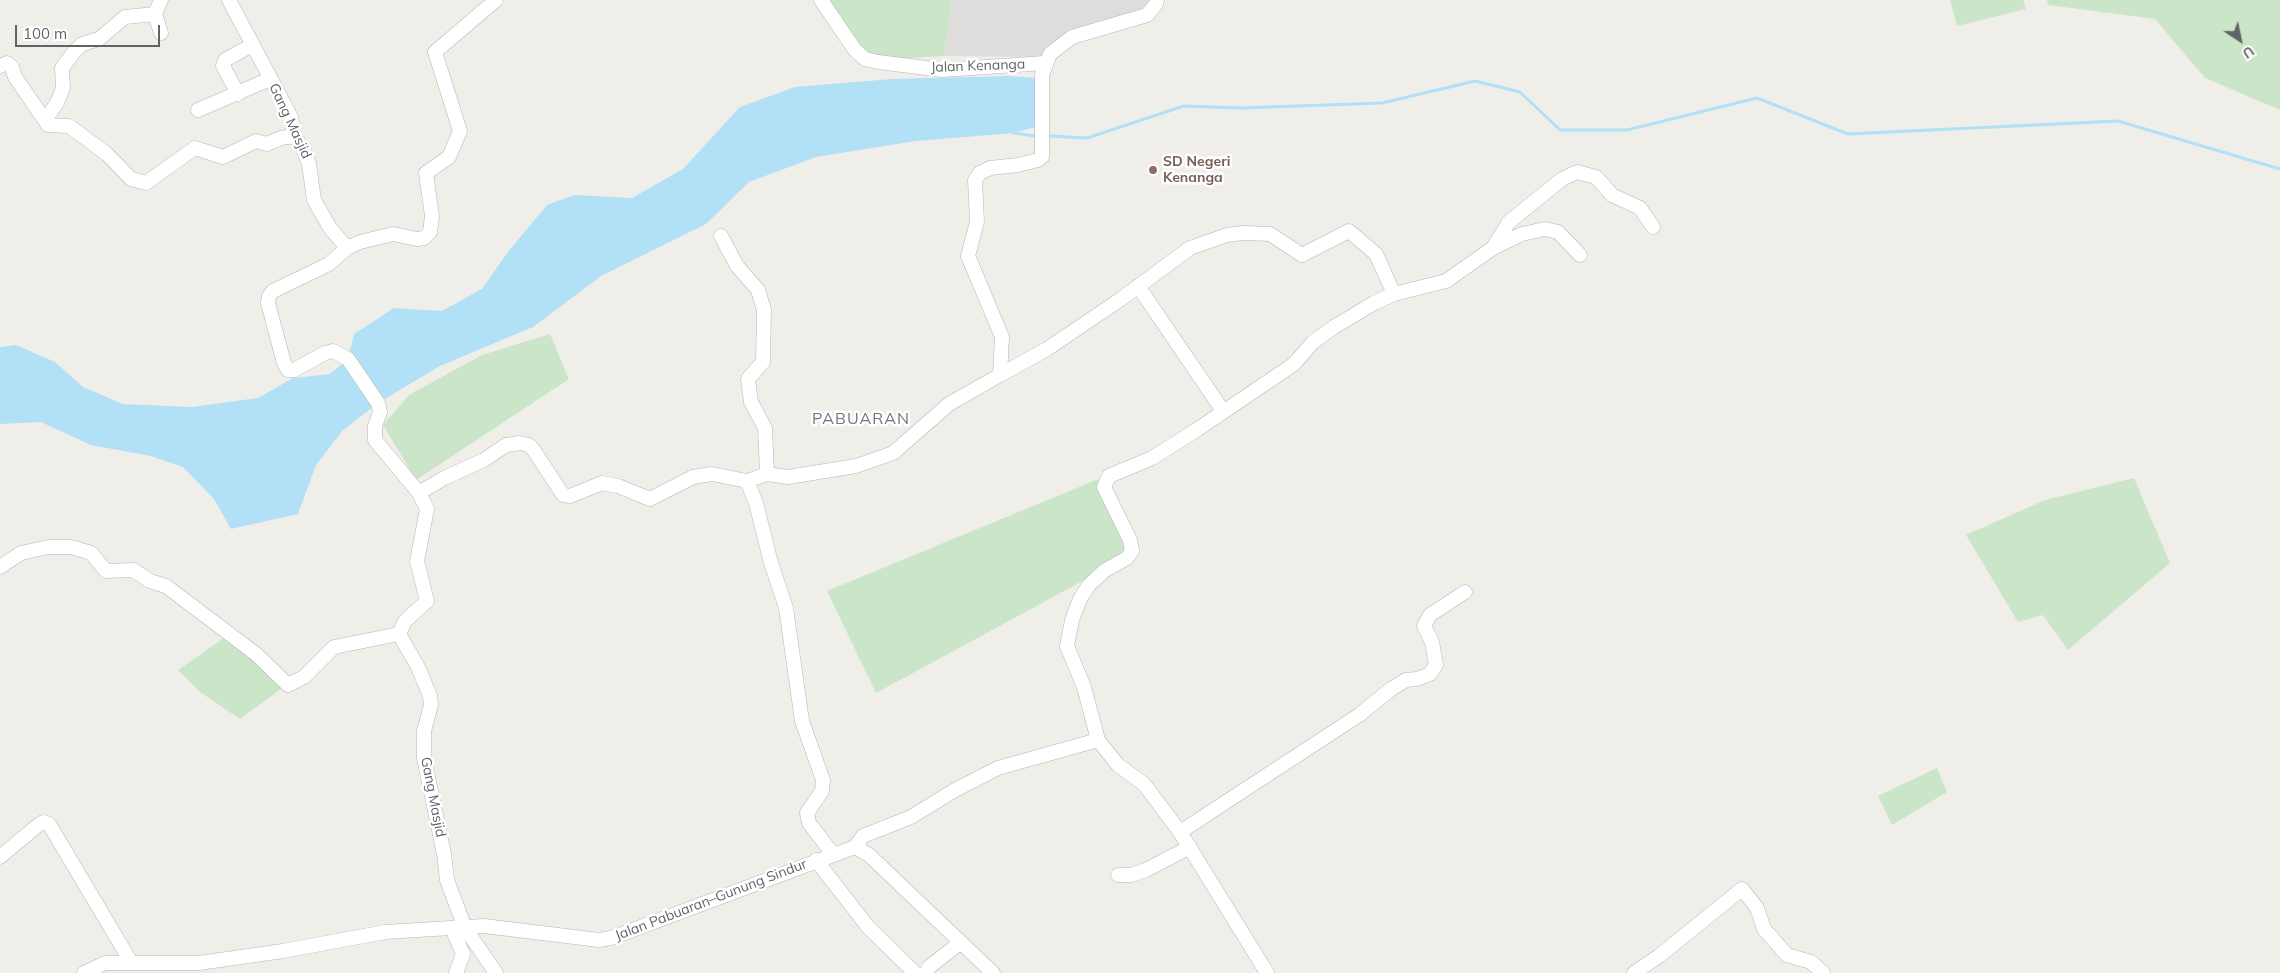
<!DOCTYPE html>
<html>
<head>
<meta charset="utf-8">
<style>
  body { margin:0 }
  #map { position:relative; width:2280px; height:973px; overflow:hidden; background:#f0eee9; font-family:Mulish,sans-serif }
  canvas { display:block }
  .north { position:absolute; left:2215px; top:15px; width:50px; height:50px; -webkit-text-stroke:4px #fff; paint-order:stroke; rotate:146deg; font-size:14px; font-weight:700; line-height:20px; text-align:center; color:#606467 }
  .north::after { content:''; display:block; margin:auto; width:18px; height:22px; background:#606467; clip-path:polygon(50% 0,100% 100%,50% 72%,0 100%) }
  .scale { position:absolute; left:15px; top:25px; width:145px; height:22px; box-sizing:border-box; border:2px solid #606467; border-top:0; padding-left:6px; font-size:15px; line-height:18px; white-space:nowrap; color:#606467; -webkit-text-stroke:4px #fff; paint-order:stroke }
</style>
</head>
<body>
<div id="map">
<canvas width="2280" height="973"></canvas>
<div class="north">U</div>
<div class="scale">100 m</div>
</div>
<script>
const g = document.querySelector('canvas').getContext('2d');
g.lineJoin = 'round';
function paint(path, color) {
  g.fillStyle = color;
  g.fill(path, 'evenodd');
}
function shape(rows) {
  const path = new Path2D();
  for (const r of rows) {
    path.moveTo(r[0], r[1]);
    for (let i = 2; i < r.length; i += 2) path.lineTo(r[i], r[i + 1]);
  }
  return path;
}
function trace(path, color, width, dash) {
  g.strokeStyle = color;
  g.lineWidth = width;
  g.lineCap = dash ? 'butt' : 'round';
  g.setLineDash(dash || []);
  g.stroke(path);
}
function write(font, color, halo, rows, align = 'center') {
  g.font = font + ' Mulish,sans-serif';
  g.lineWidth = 5;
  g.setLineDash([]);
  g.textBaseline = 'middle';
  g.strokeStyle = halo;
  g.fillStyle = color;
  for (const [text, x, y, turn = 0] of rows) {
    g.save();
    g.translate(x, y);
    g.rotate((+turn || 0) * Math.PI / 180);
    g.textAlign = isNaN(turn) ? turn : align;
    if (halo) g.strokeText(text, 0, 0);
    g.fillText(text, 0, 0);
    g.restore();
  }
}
const industrial = shape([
  [952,0,1151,0,1142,12,1042,57,944,56]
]);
const green = shape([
  [828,0,952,0,944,56,892,59,868,54,840,24],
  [1950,0,2023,0,2026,9,1957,26],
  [2047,0,2280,0,2280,110,2205,78,2155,19,2048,5],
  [550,334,569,379,416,480,383,425,409,395,482,355],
  [1101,478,1136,552,876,693,827,591],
  [2134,478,2170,563,2068,650,2043,615,2018,622,1966,535,2045,500],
  [228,635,285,686,240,719,200,692,178,670],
  [1937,768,1947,792,1892,825,1878,796]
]);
const water = shape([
  [1008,76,1036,78,1036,127,1013,133,916,141,816,157,749,182,706,224,601,276,533,327,440,366,378,403,342,431,316,465,298,514,231,529,214,499,183,467,151,456,91,445,41,422,0,424,0,347,16,345,55,362,83,387,123,404,192,407,258,398,293,378,330,374,348,359,354,334,394,308,442,311,482,289,507,253,547,205,574,195,632,198,683,169,740,107,795,87,892,79]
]);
const stream = shape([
  [1013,133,1035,136],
  [1050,136,1087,138,1184,106,1241,108,1382,103,1475,81,1520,92,1560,130,1627,130,1757,98,1848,134,2118,121,2280,169]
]);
const minor = shape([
  [229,0,291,117,294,136,303,148,309,164,314,200,330,228,347,248,329,264,273,291,269,296,268,303,284,363,288,370,294,370,325,353,333,351,348,359,378,403,380,412,375,426,375,440,419,493,427,509,417,561,427,601,405,621,399,634,418,667,430,696,431,705,424,731,424,758,444,854,447,880,465,928,496,973],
  [821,0,855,50,865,59,878,62,942,70,1045,63],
  [161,33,155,14,161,0],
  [0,66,7,63,12,67,15,77,48,125,69,126,107,154,131,179,146,183,195,148,223,157,256,141,267,144,281,138,294,136],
  [238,94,223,66,225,60,252,45],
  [198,110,270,79],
  [45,120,57,103,63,88,62,68,74,52,82,44,99,39,125,17,155,14],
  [721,236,737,266,758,290,764,310,763,362,748,379,751,402,765,428,767,474],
  [347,248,360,242,393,234,417,239,424,238,430,232,432,216,426,173,449,157,460,131,435,52,496,0],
  [1493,248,1509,222,1562,179,1577,172,1596,177,1612,195,1640,208,1653,227],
  [1138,286,1223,411],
  [1000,375,1047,349,1121,299,1190,248,1227,235,1243,233,1270,234,1302,255,1349,231,1376,254,1394,294],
  [747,481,756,503,771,563,786,608,802,721,823,780,822,791,807,813,809,823,833,854],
  [419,493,444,478,484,460,506,445,520,443,529,445,533,449,563,495,570,496,602,483,618,486,650,499,693,477,712,474,747,481,767,474,788,477,856,466,893,453,949,404,1000,375,1002,337,968,256,977,222,975,180,980,173,990,168,1018,165,1038,160,1042,157,1042,75,1050,54,1072,37,1147,15,1156,4,1157,0],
  [0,567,21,553,48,547,71,547,91,553,106,571,133,570,150,581,166,586,256,654,288,685,304,677,334,647,399,634],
  [1465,592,1430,615,1424,626,1432,642,1436,665,1430,674,1417,679,1406,680,1391,689,1359,715,1180,832,1144,784,1118,765,1098,740,1084,687,1067,646,1072,620,1080,599,1089,585,1104,571,1127,558,1132,551,1130,540,1104,487,1109,476,1152,458,1198,429,1294,364,1313,342,1334,327,1374,303,1394,294,1446,281,1493,248,1522,234,1545,229,1558,232,1580,255],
  [1180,832,1267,973],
  [855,847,863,836,911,817,955,790,998,768,1098,740],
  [0,857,37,826,43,822,49,824,131,962],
  [816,860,868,927,915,973],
  [1118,875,1131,875,1146,870,1190,847],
  [452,928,463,954,456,973],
  [84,973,105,963,199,963,283,951,385,932,484,926,599,940,611,938,855,847,869,855,993,973],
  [926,973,929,967,960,943],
  [1634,973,1659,956,1742,889,1757,908,1764,929,1787,955,1811,962,1823,973]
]);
const markers = [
  [1153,170,5,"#8d6e63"]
];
const streetNames = [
  ["Jalan Kenanga",978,66,-2],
  ["Gang Masjid",290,121,65],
  ["Gang Masjid",433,797,79],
  ["Jalan Pabuaran–Gunung Sindur",711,900,-21]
];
const educationNames = [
  ["SD Negeri",1163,162],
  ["Kenanga",1163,178]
];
const quarterNames = [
  ["PABUARAN",861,419]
];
paint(industrial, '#dfdddb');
paint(green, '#cbe5c8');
paint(water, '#b2e0f7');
trace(stream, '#b2e0f7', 3);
trace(minor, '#b4b6b9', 15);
trace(minor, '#fff', 14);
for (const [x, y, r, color] of markers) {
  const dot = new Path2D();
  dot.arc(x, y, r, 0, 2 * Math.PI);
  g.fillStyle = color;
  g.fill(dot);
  trace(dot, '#fff', 2);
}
write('14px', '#606467', '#fff', streetNames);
write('bold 14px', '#785e54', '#fff', educationNames, 'left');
g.letterSpacing = '1px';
write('16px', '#717679', '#fff', quarterNames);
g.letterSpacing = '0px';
</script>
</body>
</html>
